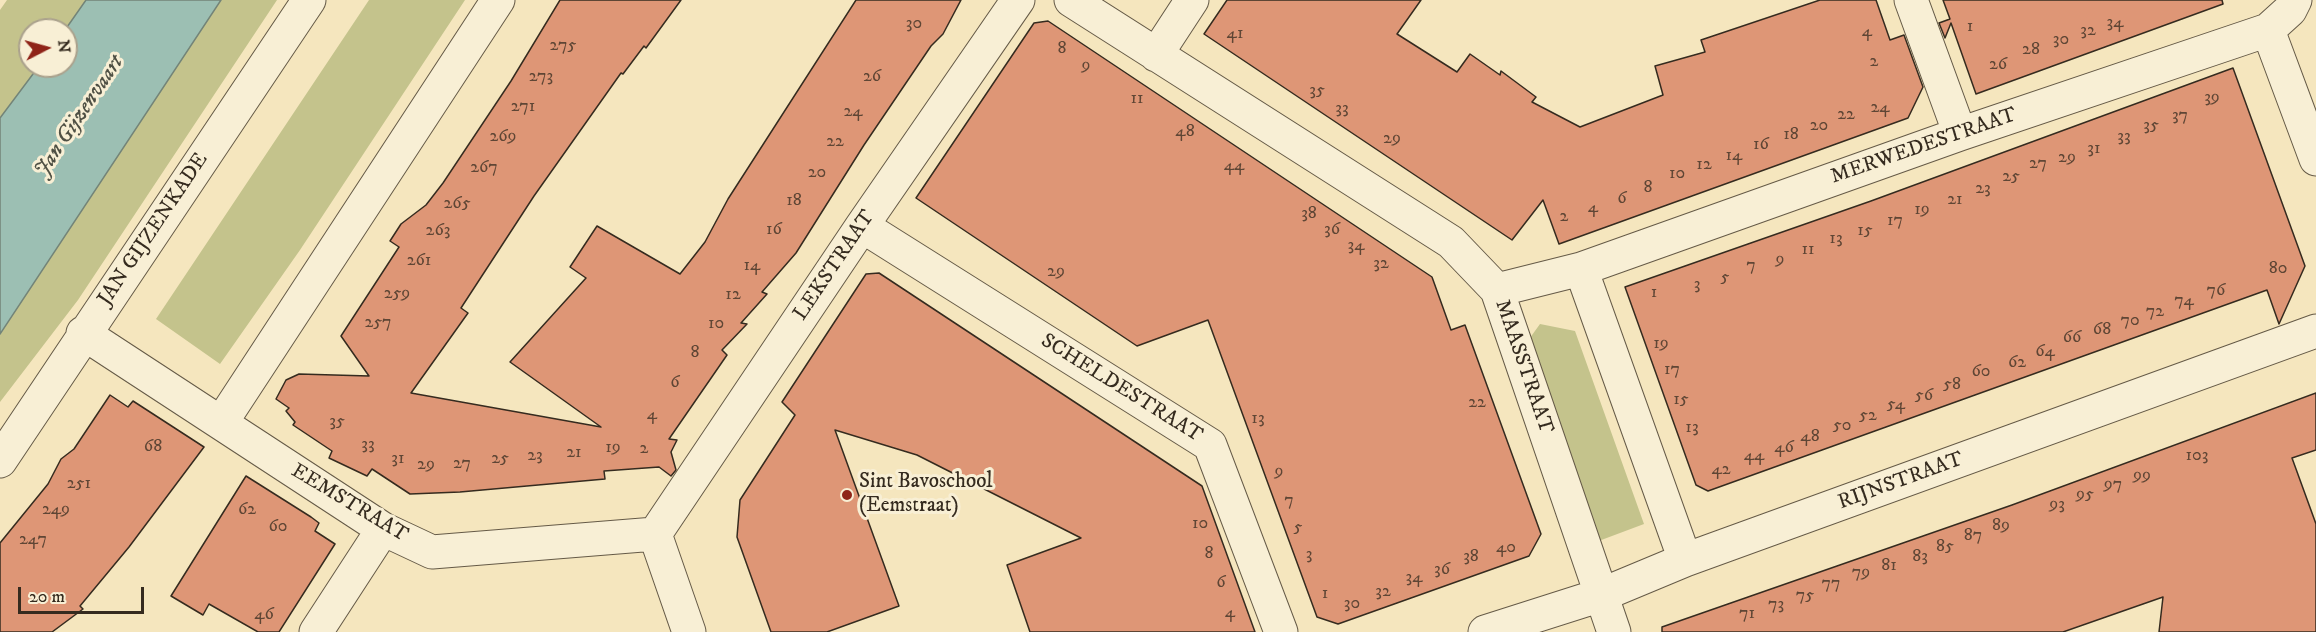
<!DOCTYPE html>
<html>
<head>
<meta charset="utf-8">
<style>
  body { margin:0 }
  #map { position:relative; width:2316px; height:632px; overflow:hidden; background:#f5e6be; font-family:"IM FELL DW Pica",serif }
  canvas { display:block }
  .north { position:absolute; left:18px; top:18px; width:60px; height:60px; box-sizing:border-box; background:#f8efd5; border:2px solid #aaa18c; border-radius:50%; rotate:84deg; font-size:16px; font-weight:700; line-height:24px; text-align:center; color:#352b1f }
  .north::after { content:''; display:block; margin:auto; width:21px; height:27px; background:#8f2418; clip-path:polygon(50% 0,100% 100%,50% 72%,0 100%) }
  .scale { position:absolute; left:18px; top:587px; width:126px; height:27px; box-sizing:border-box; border:3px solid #352b1f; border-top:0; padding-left:8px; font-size:18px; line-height:21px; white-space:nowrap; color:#352b1f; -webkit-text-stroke:4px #f8efd5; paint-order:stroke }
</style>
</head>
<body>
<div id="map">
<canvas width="2316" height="632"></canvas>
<div class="north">N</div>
<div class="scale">20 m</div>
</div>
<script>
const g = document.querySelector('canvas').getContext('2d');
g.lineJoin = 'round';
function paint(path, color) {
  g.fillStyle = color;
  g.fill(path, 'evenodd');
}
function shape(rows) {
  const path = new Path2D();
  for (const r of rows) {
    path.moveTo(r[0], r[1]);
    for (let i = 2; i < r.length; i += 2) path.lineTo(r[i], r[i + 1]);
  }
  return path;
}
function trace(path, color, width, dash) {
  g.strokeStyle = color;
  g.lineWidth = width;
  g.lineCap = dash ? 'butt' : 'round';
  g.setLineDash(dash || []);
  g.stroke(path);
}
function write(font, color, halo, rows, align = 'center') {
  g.font = font + ' "IM FELL DW Pica",serif';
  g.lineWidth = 6;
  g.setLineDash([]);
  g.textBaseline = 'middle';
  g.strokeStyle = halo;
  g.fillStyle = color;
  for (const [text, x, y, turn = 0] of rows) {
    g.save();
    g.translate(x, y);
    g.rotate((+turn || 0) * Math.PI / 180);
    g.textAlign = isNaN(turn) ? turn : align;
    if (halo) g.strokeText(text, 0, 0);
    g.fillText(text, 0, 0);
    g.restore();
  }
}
const green = shape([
  [7,0,86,0,65,30,30,30,30,66,39,66,0,118,0,10],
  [221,0,277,0,78,300,0,402,0,334],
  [369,0,465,0,300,250,220,364,156,319],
  [1540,324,1575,331,1644,524,1596,542,1527,342]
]);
const water = shape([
  [86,0,221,0,0,334,0,118,39,66,66,66,65,30,86,0]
]);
const building = shape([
  [560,0,681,0,646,48,644,46,623,74,621,73,534,196,461,308,468,313,411,393,601,427,510,362,586,278,570,267,597,226,680,274,705,242,728,199,856,0,961,0,943,34,931,46,864,145,796,253,762,292,767,294,741,323,747,324,722,350,727,355,669,439,677,440,671,452,676,470,671,476,659,467,604,471,605,479,460,492,410,494,372,469,367,476,329,458,332,451,293,425,295,422,286,411,289,408,276,399,286,380,299,374,369,376,341,336,399,247,390,241,401,224,426,205,443,183,511,81,560,0],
  [1227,0,1421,0,1397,34,1457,72,1470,54,1500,75,1501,71,1536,97,1532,102,1580,127,1663,95,1655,66,1705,52,1701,40,1820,0,1876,0,1890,40,1904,35,1923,87,1908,118,1559,244,1543,200,1512,240,1204,34,1227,0],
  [1943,0,2222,0,2223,4,1976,94,1951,23,1945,38,1939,23,1950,19,1943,0],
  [1048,21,1432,277,1451,330,1465,325,1541,534,1529,556,1338,624,1317,617,1208,320,1137,346,916,198,1034,23,1048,21],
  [2233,68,2305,266,2279,324,2267,290,1708,491,1696,485,1625,287,1871,201,2233,68],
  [879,273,1202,486,1255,632,1030,632,1007,565,1081,538,917,455,835,430,899,606,827,632,771,632,737,537,740,500,795,415,782,402,866,274,879,273],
  [2316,393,2316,450,2292,458,2316,524,2316,632,2159,632,2163,597,2063,632,1662,632,1662,627,2012,505,2316,393],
  [110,395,128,407,133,401,204,447,129,547,80,606,83,609,52,632,0,632,0,543,48,484,61,459,74,449,110,395],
  [246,476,311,517,319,523,315,531,335,544,279,632,258,632,209,604,203,615,171,596,246,476]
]);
const minor = shape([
  [1071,0,1451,242,1497,290,1614,632],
  [1911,0,1960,134],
  [2295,0,2290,10,2268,30,2316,159],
  [1156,55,1192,0],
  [862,226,1210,445,1281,632],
  [1581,269,1685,560],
  [1497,290,1581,269,1960,134,2268,30],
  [83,333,383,529,432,552,655,534],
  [221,423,498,0],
  [0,461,309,0],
  [655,534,862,226,1018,0],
  [655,534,689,632],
  [316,632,383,529],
  [1485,632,1601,595,1685,560,2316,331]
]);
const markers = [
  [847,495,6,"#8f2418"]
];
const numberNames = [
  ["34",2115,23],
  ["30",914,24],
  ["1",1970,27],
  ["32",2088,31],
  ["4",1867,32],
  ["41",1235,34],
  ["30",2061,40],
  ["275",563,46],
  ["8",1062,49],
  ["28",2031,50],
  ["2",1874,62],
  ["26",1998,65],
  ["9",1086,66],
  ["273",541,77],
  ["26",872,77],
  ["35",1317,91],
  ["39",2212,98],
  ["11",1137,99],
  ["271",523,107],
  ["24",1880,108],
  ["33",1342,109],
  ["24",853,112],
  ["22",1846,115],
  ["37",2180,116],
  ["20",1819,126],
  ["35",2151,126],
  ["48",1185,132],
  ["18",1791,135],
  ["269",503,137],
  ["33",2124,137],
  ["29",1392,139],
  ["22",835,142],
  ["16",1761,145],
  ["31",2094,149],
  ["14",1734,156],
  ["29",2067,158],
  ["27",2038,164],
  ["12",1704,165],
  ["44",1234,166],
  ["267",484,168],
  ["20",817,173],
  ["10",1677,174],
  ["25",2011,177],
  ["8",1648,188],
  ["23",1983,189],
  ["6",1622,199],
  ["21",1955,200],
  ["18",794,201],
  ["265",457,204],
  ["4",1593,208],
  ["19",1922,210],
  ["38",1309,214],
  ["2",1564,217],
  ["17",1895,221],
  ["16",774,230],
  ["36",1332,230],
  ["263",438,231],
  ["15",1865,231],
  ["13",1836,239],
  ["34",1356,246],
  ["11",1808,250],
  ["9",1780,260],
  ["261",419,261],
  ["32",1381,264],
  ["14",752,266],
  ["7",1751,266],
  ["80",2278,269],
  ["29",1056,272],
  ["5",1725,278],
  ["3",1697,285],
  ["76",2216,291],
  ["1",1654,293],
  ["259",397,294],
  ["12",733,295],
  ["74",2184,301],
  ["72",2155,312],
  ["70",2130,321],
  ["257",378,323],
  ["10",716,324],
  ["68",2102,330],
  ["66",2072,338],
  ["19",1661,344],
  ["64",2045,352],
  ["8",695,353],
  ["62",2017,363],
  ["17",1672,370],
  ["60",1981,372],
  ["6",675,383],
  ["58",1952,385],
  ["56",1924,396],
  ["15",1681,400],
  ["22",1477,403],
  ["54",1896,405],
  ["4",652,415],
  ["52",1868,416],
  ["13",1258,419],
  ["35",337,422],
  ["50",1842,426],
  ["13",1692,428],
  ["48",1810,437],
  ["33",368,445],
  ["68",153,447],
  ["19",613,448],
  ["46",1784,448],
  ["2",644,449],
  ["21",574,453],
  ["23",535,456],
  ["44",1754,456],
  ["103",2197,456],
  ["31",398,459],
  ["25",500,459],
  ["27",462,464],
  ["29",426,465],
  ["42",1721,470],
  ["9",1279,472],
  ["99",2142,476],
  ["251",79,484],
  ["97",2113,485],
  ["95",2085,495],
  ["7",1289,501],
  ["93",2057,505],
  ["249",56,510],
  ["62",247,510],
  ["10",1200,524],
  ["89",2001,526],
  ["60",278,527],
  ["5",1298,528],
  ["87",1973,536],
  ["247",33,540],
  ["85",1945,547],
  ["40",1506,548],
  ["8",1209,554],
  ["3",1309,555],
  ["38",1471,557],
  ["83",1920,557],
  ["81",1889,566],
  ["36",1442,570],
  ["79",1861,573],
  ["34",1414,578],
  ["6",1221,583],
  ["77",1831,584],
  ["32",1383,592],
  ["1",1325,594],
  ["75",1805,596],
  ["30",1352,604],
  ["73",1776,605],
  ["4",1230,613],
  ["71",1747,614],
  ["46",264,615]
];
const streetNames = [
  ["MERWEDESTRAAT",1924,147,-19],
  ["JAN GIJZENKADE",154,230,-56],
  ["LEKSTRAAT",835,266,-56],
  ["MAASSTRAAT",1523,367,71],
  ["SCHELDESTRAAT",1121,389,32],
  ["RIJNSTRAAT",1901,482,-20],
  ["EEMSTRAAT",349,504,31]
];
const poiNames = [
  ["Sint Bavoschool",859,483],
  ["(Eemstraat)",859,507]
];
const waterNames = [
  ["Jan Gijzenvaart",80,117,-56]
];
paint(green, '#c4c38c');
paint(water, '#9cbfb3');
trace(water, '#738478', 1.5);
paint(building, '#de9676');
trace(building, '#352b1f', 1.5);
trace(minor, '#655a47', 35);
trace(minor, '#f8efd5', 33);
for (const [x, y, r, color] of markers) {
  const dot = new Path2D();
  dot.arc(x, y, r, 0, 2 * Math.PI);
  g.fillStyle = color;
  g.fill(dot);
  trace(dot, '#f8efd5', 2);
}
write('18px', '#5f4635', null, numberNames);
write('21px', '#352b1f', '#f8efd5', streetNames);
write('21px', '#352b1f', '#f8efd5', poiNames, 'left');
write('italic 22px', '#4f5044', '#f8efd5', waterNames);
</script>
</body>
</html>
